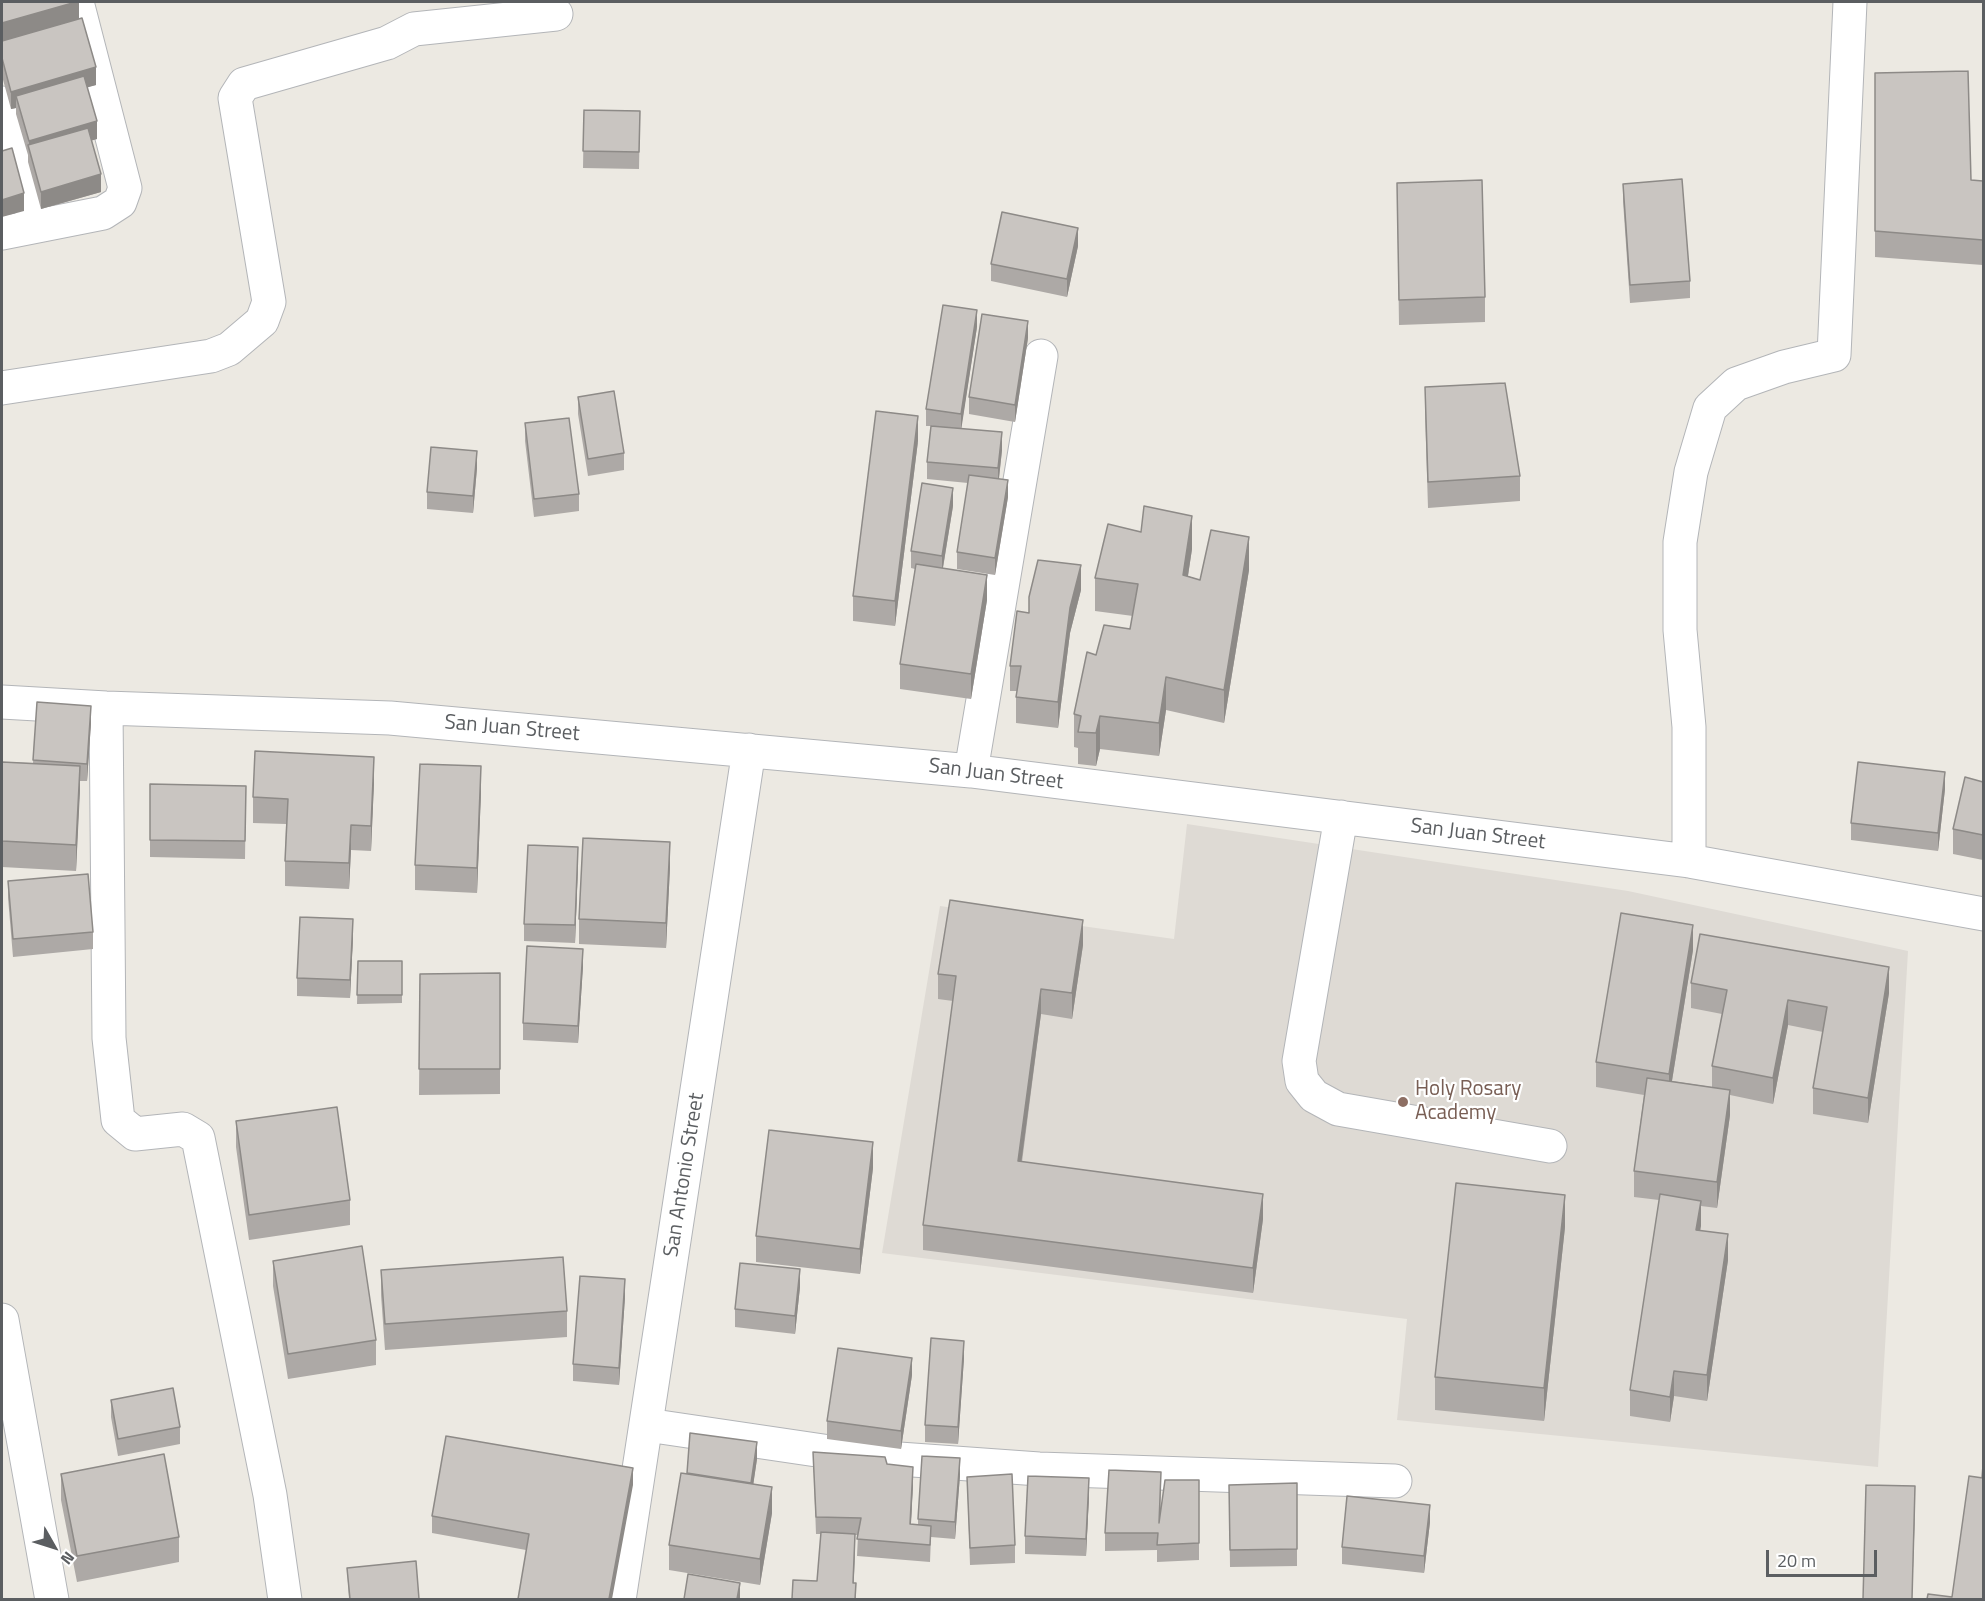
<!DOCTYPE html>
<html>
<head>
<meta charset="utf-8">
<style>
  body { margin:0 }
  #map { position:relative; width:1985px; height:1601px; overflow:hidden; background:#ece9e2; font-family:"Titillium Web",sans-serif }
  canvas { display:block }
  .frame { position:absolute; inset:0; border:3px solid #5b5e61; pointer-events:none }
  .north { position:absolute; left:24px; top:1517px; width:60px; height:60px; -webkit-text-stroke:4px #fff; paint-order:stroke; rotate:129deg; font-size:16px; font-weight:700; line-height:24px; text-align:center; color:#5b5e61 }
  .north::after { content:''; display:block; margin:auto; width:21px; height:27px; background:#5b5e61; clip-path:polygon(50% 0,100% 100%,50% 72%,0 100%) }
  .scale { position:absolute; left:1766px; top:1550px; width:111px; height:27px; box-sizing:border-box; border:3px solid #5b5e61; border-top:0; padding-left:8px; font-size:18px; line-height:21px; white-space:nowrap; color:#5b5e61; -webkit-text-stroke:4px #fff; paint-order:stroke }
</style>
</head>
<body>
<div id="map">
<canvas width="1985" height="1601"></canvas>
<div class="frame"></div>
<div class="north">N</div>
<div class="scale">20 m</div>
</div>
<script>
const g = document.querySelector('canvas').getContext('2d');
g.lineJoin = 'round';
function paint(path, color) {
  g.fillStyle = color;
  g.fill(path, 'evenodd');
}
function shape(rows) {
  const path = new Path2D();
  for (const r of rows) {
    path.moveTo(r[0], r[1]);
    for (let i = 2; i < r.length; i += 2) path.lineTo(r[i], r[i + 1]);
  }
  return path;
}
function trace(path, color, width, dash) {
  g.strokeStyle = color;
  g.lineWidth = width;
  g.lineCap = dash ? 'butt' : 'round';
  g.setLineDash(dash || []);
  g.stroke(path);
}
function write(font, color, halo, rows, align = 'center') {
  g.font = font + ' "Titillium Web",sans-serif';
  g.lineWidth = 4.5;
  g.setLineDash([]);
  g.textBaseline = 'middle';
  g.strokeStyle = halo;
  g.fillStyle = color;
  for (const [text, x, y, turn = 0] of rows) {
    g.save();
    g.translate(x, y);
    g.rotate((+turn || 0) * Math.PI / 180);
    g.textAlign = isNaN(turn) ? turn : align;
    if (halo) g.strokeText(text, 0, 0);
    g.fillText(text, 0, 0);
    g.restore();
  }
}
const education = shape([
  [1187,824,1628,891,1908,951,1878,1467,1397,1420,1407,1319,882,1253,940,906,1174,939]
]);
const minor = shape([
  [2,103,36,226],
  [2,233,103,213,120,202,125,188,77,2],
  [2,388,211,356,229,349,262,321,269,302,235,98,244,84,387,43,414,29,556,14],
  [2,702,106,708,390,718,971,771,1689,861,1984,914],
  [106,708,109,1038,118,1120,135,1134,183,1129,198,1138,270,1495,285,1600],
  [971,771,1041,356],
  [1341,817,1299,1061,1302,1081,1314,1096,1338,1109,1550,1146],
  [1689,861,1689,727,1680,630,1680,542,1691,472,1710,408,1736,384,1784,367,1834,355,1850,2],
  [2,1320,52,1600],
  [647,1425,857,1456,1039,1469,1395,1481],
  [619,1600,749,750]
]);
const wall = shape([
  [2,2,79,2,79,19,96,85,87,87,97,139,91,140,101,192,41,209,28,162,28,155,16,114,16,108,11,109,2,76],
  [1875,73,1971,180,1983,181,1983,265,1875,257],
  [584,110,640,111,639,169,583,168],
  [1397,183,1485,297,1485,322,1399,325],
  [1623,184,1690,281,1690,298,1630,303,1623,201],
  [1078,246,1067,297,991,281,991,264],
  [977,327,961,428,1002,450,999,479,1008,497,995,575,957,569,957,552,968,483,927,479,927,462,931,426,926,426,926,409],
  [1028,338,1015,422,969,414,969,397],
  [1425,387,1520,476,1520,501,1428,508,1425,412],
  [578,397,624,453,624,470,588,476,578,414],
  [525,423,579,494,579,511,534,517,525,441],
  [918,441,895,626,853,621,853,596],
  [477,468,473,513,427,509,427,492],
  [953,506,943,568,987,600,971,699,900,689,900,664,915,569,911,568,911,551],
  [1192,549,1188,576,1200,580,1249,570,1224,723,1166,710,1159,756,1100,749,1096,766,1078,764,1078,748,1074,747,1074,714,1096,655,1130,629,1133,616,1095,611,1095,578],
  [1081,590,1070,633,1058,728,1016,723,1016,697,1017,691,1010,691,1010,666,1029,613],
  [37,702,91,723,87,781,80,781,76,871,2,867,2,762,33,763],
  [374,782,371,851,351,850,349,889,285,886,285,861,286,824,253,823,253,797],
  [1983,782,1983,860,1953,854,1953,829],
  [150,784,246,786,245,859,150,857],
  [1945,789,1938,851,1851,840,1851,823],
  [481,792,477,893,415,890,415,865],
  [578,864,575,943,524,941,524,924],
  [670,867,666,948,579,944,579,919],
  [8,881,93,932,93,949,13,957,8,898],
  [353,937,350,998,297,996,297,978],
  [1083,945,1072,1019,1041,1014,1022,1162,1263,1219,1253,1293,923,1250,923,1225,953,1001,938,999,938,974],
  [1693,950,1672,1081,1712,1087,1712,1066,1722,1014,1691,1008,1691,983,1889,993,1868,1123,1813,1114,1813,1088,1823,1032,1788,1025,1773,1104,1730,1095,1730,1115,1717,1208,1701,1206,1700,1230,1728,1260,1707,1401,1674,1396,1670,1422,1630,1416,1630,1390,1659,1200,1634,1197,1634,1171,1644,1095,1596,1087,1596,1062],
  [358,961,402,961,402,1003,357,1004],
  [583,966,578,1043,523,1040,523,1023],
  [500,973,500,1094,419,1095,420,974],
  [2,1034,3,1041,3,1066,2,1066],
  [236,1121,350,1200,350,1225,249,1240,236,1147],
  [873,1168,860,1274,756,1262,756,1236],
  [1565,1227,1544,1421,1435,1410,1435,1377],
  [273,1261,376,1340,376,1365,288,1379,273,1286],
  [381,1270,567,1311,567,1337,385,1350,381,1295],
  [800,1287,795,1334,735,1327,735,1309],
  [625,1297,619,1385,573,1381,573,1364],
  [964,1358,958,1444,925,1442,925,1425],
  [912,1375,901,1449,827,1439,827,1421],
  [111,1400,180,1427,180,1444,118,1456,111,1417],
  [690,1433,757,1459,753,1485,772,1513,760,1585,669,1570,669,1545,687,1474],
  [813,1452,887,1464,913,1484,911,1524,918,1524,918,1519,960,1475,955,1539,931,1537,930,1562,857,1556,858,1535,855,1535,853,1583,856,1599,817,1581,821,1534,816,1534],
  [61,1474,179,1537,179,1562,77,1582,61,1500],
  [967,1477,1015,1545,1015,1563,970,1565],
  [1199,1480,1199,1560,1157,1562,1157,1550,1105,1551,1105,1533,1161,1489,1160,1516],
  [1297,1483,1297,1566,1230,1567,1229,1485],
  [633,1485,526,1550,432,1533,432,1516],
  [1089,1496,1086,1556,1025,1554,1025,1536],
  [1430,1522,1424,1573,1342,1564,1342,1547],
  [347,1568,419,1599,349,1599]
]);
const shadedWall = shape([
  [76,2,79,2,79,26,2,48,2,23],
  [96,67,96,85,19,107,16,96,16,108,11,109,11,92],
  [97,121,97,139,31,158,29,148,29,141],
  [101,174,101,192,41,209,41,192],
  [24,193,24,211,2,217,2,200],
  [1078,228,1078,246,1067,297,1067,279],
  [977,310,977,327,961,431,961,414],
  [1028,321,1028,338,1015,422,1015,405],
  [918,416,918,441,895,626,895,601],
  [1002,432,1002,450,998,486,998,468],
  [477,451,477,468,473,513,473,496],
  [1008,480,1008,497,995,575,995,558],
  [953,488,953,506,942,573,942,556],
  [1192,516,1192,549,1183,608,1183,575],
  [1249,537,1249,570,1224,723,1224,690],
  [1081,565,1081,590,1070,633,1058,728,1058,702,1070,608],
  [987,575,987,600,971,699,971,674],
  [1166,677,1166,710,1159,756,1159,723],
  [91,706,91,723,87,781,87,764],
  [1100,716,1100,749,1096,766,1096,733],
  [374,757,374,782,371,851,371,826],
  [80,766,80,791,76,871,76,845],
  [481,766,481,792,477,893,477,868],
  [1945,772,1945,789,1938,851,1938,833],
  [351,825,351,850,349,889,349,863],
  [670,842,670,867,666,948,666,923],
  [578,847,578,864,575,943,575,925],
  [353,919,353,937,350,998,350,980],
  [1083,920,1083,945,1072,1019,1072,993],
  [1693,925,1693,950,1669,1099,1669,1074],
  [583,949,583,966,578,1043,578,1026],
  [1889,967,1889,993,1868,1123,1868,1098],
  [1041,989,1041,1014,1018,1187,1018,1161],
  [1788,1000,1788,1025,1773,1104,1773,1078],
  [1730,1090,1730,1115,1717,1208,1717,1182],
  [873,1142,873,1168,860,1274,860,1249],
  [1263,1194,1263,1219,1253,1293,1253,1268],
  [1565,1195,1565,1227,1544,1421,1544,1388],
  [1701,1201,1701,1226,1696,1255,1696,1230],
  [1728,1234,1728,1260,1707,1401,1707,1375],
  [800,1269,800,1287,795,1334,795,1316],
  [625,1279,625,1297,619,1385,619,1368],
  [964,1341,964,1358,958,1444,958,1427],
  [912,1358,912,1375,901,1449,901,1431],
  [1674,1371,1674,1396,1670,1422,1670,1397],
  [757,1442,757,1459,751,1500,751,1483],
  [960,1458,960,1475,955,1539,955,1522],
  [913,1467,913,1484,910,1541,910,1524],
  [633,1468,633,1485,612,1599,609,1599],
  [1089,1478,1089,1496,1086,1556,1086,1539],
  [1915,1486,1915,1511,1912,1599],
  [772,1487,772,1513,760,1585,760,1559],
  [1430,1505,1430,1522,1424,1573,1424,1556],
  [855,1534,855,1551,853,1599,853,1583],
  [740,1583,740,1599,737,1599]
]);
const building = shape([
  [2,2,76,2,2,23,2,2],
  [82,18,96,67,11,92,2,58,2,41,82,18],
  [1968,71,1971,180,1983,181,1983,240,1875,231,1875,73,1968,71],
  [84,76,97,121,29,141,16,96,84,76],
  [584,110,640,111,639,152,583,151,584,110],
  [88,128,101,174,41,192,28,145,88,128],
  [12,148,24,193,2,200,2,151,12,148],
  [1682,179,1690,281,1630,285,1623,184,1682,179],
  [1482,180,1485,297,1399,300,1397,183,1482,180],
  [1002,212,1078,228,1067,279,991,264,1002,212],
  [943,305,977,310,961,414,926,409,943,305],
  [982,314,1028,321,1015,405,969,397,982,314],
  [1505,383,1520,476,1428,482,1425,387,1505,383],
  [614,391,624,453,588,459,578,397,614,391],
  [876,411,918,416,895,601,853,596,876,411],
  [569,418,579,494,534,499,525,423,569,418],
  [931,426,1002,432,998,468,927,462,931,426],
  [431,447,477,451,473,496,427,492,431,447],
  [969,475,1008,480,995,558,957,552,969,475],
  [922,483,953,488,942,556,911,551,922,483],
  [1144,506,1192,516,1183,575,1200,580,1211,530,1249,537,1224,690,1166,677,1159,723,1100,716,1096,733,1078,732,1081,716,1074,714,1087,652,1096,655,1104,625,1130,629,1138,584,1095,578,1108,524,1141,532,1144,506],
  [1038,560,1081,565,1070,608,1058,702,1016,697,1021,666,1010,666,1017,611,1029,613,1029,597,1038,560],
  [916,564,987,575,971,674,900,664,916,564],
  [37,702,91,706,87,764,33,760,37,702],
  [255,751,374,757,371,826,351,825,349,863,285,861,288,799,253,797,255,751],
  [2,762,80,766,76,845,2,841,2,762],
  [1858,762,1945,772,1938,833,1851,823,1858,762],
  [420,764,481,766,477,868,415,865,420,764],
  [1965,777,1983,782,1983,835,1953,829,1965,777],
  [150,784,246,786,245,841,150,840,150,784],
  [583,838,670,842,666,923,579,919,583,838],
  [528,845,578,847,575,925,524,924,528,845],
  [88,874,93,932,13,939,8,881,88,874],
  [950,900,1083,920,1072,993,1041,989,1018,1161,1263,1194,1253,1268,923,1225,956,976,938,974,950,900],
  [1621,913,1693,925,1669,1074,1596,1062,1621,913],
  [300,917,353,919,350,980,297,978,300,917],
  [1700,934,1889,967,1868,1098,1813,1088,1827,1007,1788,1000,1773,1078,1712,1066,1727,990,1691,983,1700,934],
  [527,946,583,949,578,1026,523,1023,527,946],
  [358,961,402,961,402,995,357,995,358,961],
  [500,973,500,1069,419,1069,420,974,500,973],
  [1647,1078,1730,1090,1717,1182,1634,1171,1647,1078],
  [337,1107,350,1200,249,1215,236,1121,337,1107],
  [769,1130,873,1142,860,1249,756,1236,769,1130],
  [1456,1183,1565,1195,1544,1388,1435,1377,1456,1183],
  [1660,1194,1701,1201,1696,1230,1728,1234,1707,1375,1674,1371,1670,1397,1630,1390,1660,1194],
  [362,1246,376,1340,288,1354,273,1261,362,1246],
  [563,1257,567,1311,385,1324,381,1270,563,1257],
  [740,1263,800,1269,795,1316,735,1309,740,1263],
  [580,1276,625,1279,619,1368,573,1364,580,1276],
  [931,1338,964,1341,958,1427,925,1425,931,1338],
  [838,1348,912,1358,901,1431,827,1421,838,1348],
  [173,1388,180,1427,118,1439,111,1400,173,1388],
  [690,1433,757,1442,751,1483,687,1473,690,1433],
  [446,1436,633,1468,609,1599,518,1599,529,1534,432,1516,446,1436],
  [813,1452,885,1457,887,1464,913,1467,910,1524,931,1526,930,1545,857,1539,861,1518,816,1517,813,1452],
  [164,1454,179,1537,77,1556,61,1474,164,1454],
  [922,1456,960,1458,955,1522,918,1519,922,1456],
  [1983,1465,1983,1478,1982,1478,1983,1465],
  [1109,1470,1161,1472,1159,1523,1165,1480,1199,1480,1199,1543,1157,1545,1158,1533,1105,1533,1109,1470],
  [681,1473,772,1487,760,1559,669,1545,681,1473],
  [1012,1474,1015,1545,970,1548,967,1477,1012,1474],
  [1028,1476,1089,1478,1086,1539,1025,1536,1028,1476],
  [1969,1476,1983,1478,1983,1599,1927,1599,1928,1594,1952,1597,1969,1476],
  [1297,1483,1297,1549,1230,1550,1229,1485,1297,1483],
  [1866,1485,1915,1486,1912,1599,1863,1599,1866,1485],
  [1347,1496,1430,1505,1424,1556,1342,1547,1347,1496],
  [821,1532,855,1534,853,1583,856,1583,855,1599,792,1599,793,1580,817,1581,821,1532],
  [416,1561,419,1599,350,1599,347,1568,416,1561],
  [688,1574,740,1583,737,1599,684,1599,688,1574]
]);
const markers = [
  [1403,1102,6,"#8d6e63"]
];
const streetNames = [
  ["San Juan Street",512,729,5],
  ["San Juan Street",996,775,7],
  ["San Juan Street",1478,835,7],
  ["San Antonio Street",685,1175,-81]
];
const educationNames = [
  ["Holy Rosary",1415,1090],
  ["Academy",1415,1114]
];
paint(education, '#dedad4');
trace(minor, '#b3b5b8', 35);
trace(minor, '#fff', 33);
paint(wall, '#ada9a6');
paint(shadedWall, '#8d8a87');
paint(building, '#c9c5c1');
trace(building, '#8d8a87', 1.5);
for (const [x, y, r, color] of markers) {
  const dot = new Path2D();
  dot.arc(x, y, r, 0, 2 * Math.PI);
  g.fillStyle = color;
  g.fill(dot);
  trace(dot, '#fff', 2);
}
write('21px', '#5b5e61', '#fff', streetNames);
write('21px', '#785e54', '#fff', educationNames, 'left');
</script>
</body>
</html>
